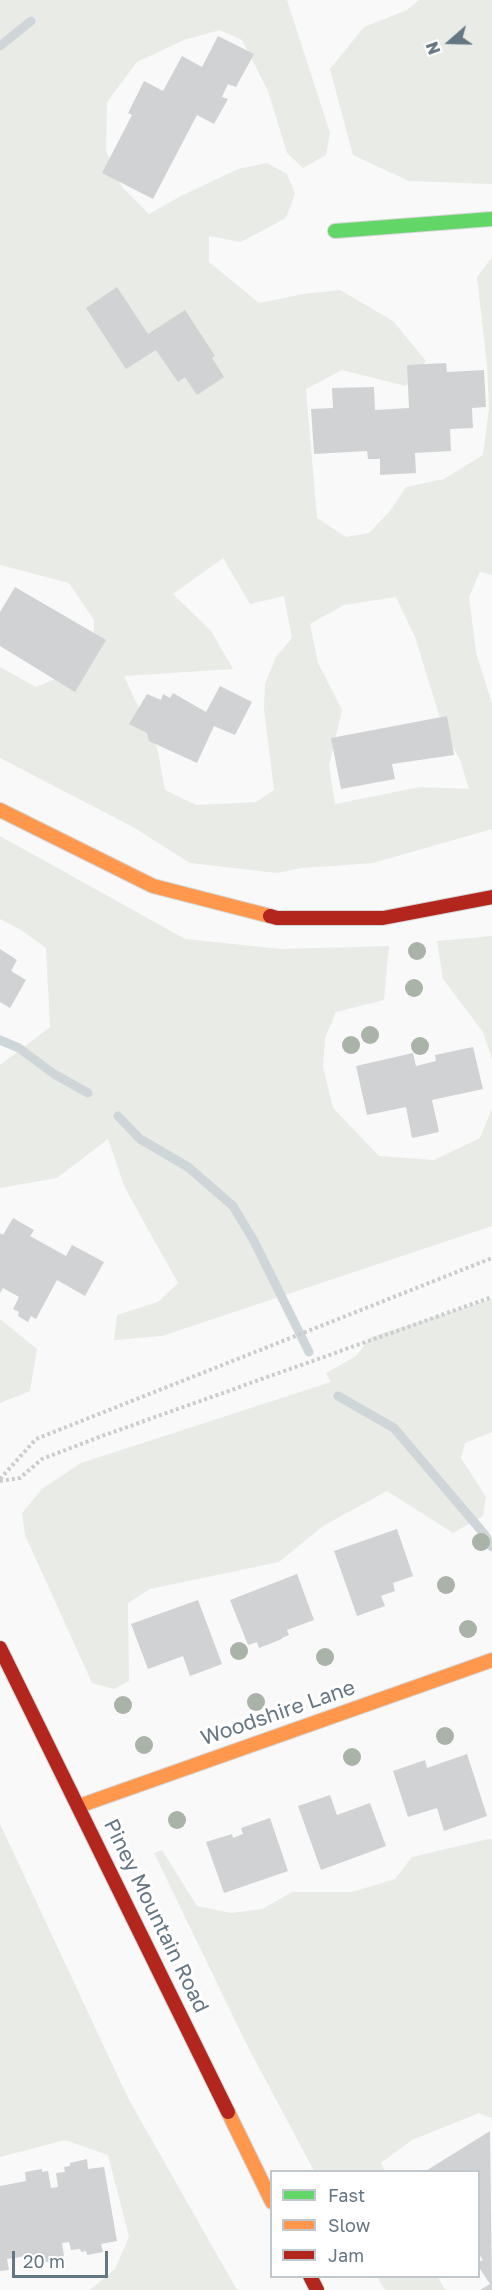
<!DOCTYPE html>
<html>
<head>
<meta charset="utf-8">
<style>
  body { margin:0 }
  #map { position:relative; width:492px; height:2290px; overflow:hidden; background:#f9f9f9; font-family:"Golos Text",sans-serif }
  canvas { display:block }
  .legend { position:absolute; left:270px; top:2170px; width:210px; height:108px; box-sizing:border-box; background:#fff; border:2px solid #c1c8cd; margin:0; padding:8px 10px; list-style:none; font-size:18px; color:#657683 }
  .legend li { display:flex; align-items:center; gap:12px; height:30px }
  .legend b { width:30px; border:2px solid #c1c8cd }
  .north { position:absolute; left:420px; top:12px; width:60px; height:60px; -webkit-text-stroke:4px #fff; paint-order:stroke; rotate:250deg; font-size:16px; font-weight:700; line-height:24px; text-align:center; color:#657683 }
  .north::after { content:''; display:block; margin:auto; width:21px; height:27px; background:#657683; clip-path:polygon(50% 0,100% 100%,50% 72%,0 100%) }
  .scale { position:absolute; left:12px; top:2251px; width:96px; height:27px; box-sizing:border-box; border:3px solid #657683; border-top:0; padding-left:8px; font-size:18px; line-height:21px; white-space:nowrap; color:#657683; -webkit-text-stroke:4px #fff; paint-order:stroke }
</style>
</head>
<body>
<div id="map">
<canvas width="492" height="2290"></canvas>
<ul class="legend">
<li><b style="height:8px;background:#63d668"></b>Fast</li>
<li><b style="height:8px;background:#ff974d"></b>Slow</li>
<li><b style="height:8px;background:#b3261e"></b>Jam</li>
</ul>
<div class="north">N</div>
<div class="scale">20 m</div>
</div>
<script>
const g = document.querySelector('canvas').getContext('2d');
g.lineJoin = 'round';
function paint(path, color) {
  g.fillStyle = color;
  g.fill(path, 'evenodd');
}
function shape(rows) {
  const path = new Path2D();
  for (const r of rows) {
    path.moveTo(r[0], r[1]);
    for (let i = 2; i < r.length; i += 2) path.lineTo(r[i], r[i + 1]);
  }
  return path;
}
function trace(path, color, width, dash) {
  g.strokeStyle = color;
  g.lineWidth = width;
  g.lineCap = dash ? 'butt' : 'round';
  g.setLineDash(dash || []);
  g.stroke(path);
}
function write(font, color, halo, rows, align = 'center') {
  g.font = font + ' "Golos Text",sans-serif';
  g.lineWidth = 6;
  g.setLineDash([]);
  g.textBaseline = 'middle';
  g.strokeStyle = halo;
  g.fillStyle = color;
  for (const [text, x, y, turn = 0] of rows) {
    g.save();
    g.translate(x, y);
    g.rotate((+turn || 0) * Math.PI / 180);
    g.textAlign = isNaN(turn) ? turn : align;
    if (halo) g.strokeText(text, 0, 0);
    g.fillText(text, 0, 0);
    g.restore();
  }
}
const green = shape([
  [0,0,287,0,330,133,326,155,303,168,287,153,268,91,242,40,220,30,184,40,137,62,107,102,106,151,121,186,149,214,181,196,238,169,267,163,287,174,295,194,286,218,241,242,209,236,209,262,259,303,303,294,340,290,393,321,426,361,406,386,342,370,306,389,317,518,346,537,369,533,390,511,406,487,444,479,483,455,489,409,487,365,477,277,492,257,492,575,480,572,469,597,476,652,492,704,492,829,373,863,302,868,277,873,190,863,133,827,0,758,0,667,36,687,70,673,93,658,94,620,69,583,0,565],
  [223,558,250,604,284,596,292,638,276,657,265,684,264,709,274,790,256,802,196,805,165,790,157,747,124,676,233,669,211,631,173,594],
  [396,597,415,637,444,731,460,760,469,789,420,787,335,804,329,765,342,710,318,663,310,624,344,605],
  [419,0,492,0,492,184,409,181,353,155,330,69,364,27,407,10],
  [0,836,185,939,281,949,389,946,384,1000,336,1012,325,1038,323,1067,333,1108,379,1156,434,1160,480,1138,492,1108,492,1226,162,1336,114,1340,117,1315,158,1302,178,1283,125,1188,108,1139,57,1178,0,1188,0,1065,50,1027,46,948,21,930,0,919],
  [492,936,492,1059,483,1032,443,979,437,941],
  [492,1299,492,1432,465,1443,461,1458,486,1497,483,1516,453,1533,387,1491,323,1526,279,1562,150,1589,128,1603,129,1681,114,1689,92,1683,25,1535,22,1513,42,1489,81,1463,331,1382,326,1373,356,1356,371,1337],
  [0,1319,37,1349,30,1391,0,1403],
  [0,1824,128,2098,237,2290,90,2290,115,2269,129,2237,108,2155,65,2140,0,2157],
  [488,1839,492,1840,492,2118,479,2113,412,2140,381,2163,385,2171,314,2171,247,2045,154,1853,162,1850,197,1906,231,1913,262,1909,292,1892,352,1892,395,1879,412,1857],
  [377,2277,438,2277,445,2290,385,2290]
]);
const stream = shape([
  [0,46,31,21],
  [0,1040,19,1048,54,1074,88,1093],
  [118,1116,140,1139,188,1167,233,1206,254,1241,309,1352],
  [338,1396,394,1428,485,1535,492,1547]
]);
const building = shape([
  [218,36,254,54,236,87,228,84,222,97,228,99,214,124,197,115,153,199,102,173,132,115,128,113,144,81,163,91,182,56,202,67],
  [117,287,148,334,185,310,215,356,212,358,224,377,197,395,185,377,178,382,156,350,126,369,86,308],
  [446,363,447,372,484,370,486,407,472,408,473,428,450,429,451,451,415,453,416,473,380,475,380,459,368,459,367,451,314,454,311,409,333,408,332,388,374,387,375,410,409,408,407,365],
  [15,587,106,640,75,692,0,646,0,612],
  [220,686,252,702,235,735,214,726,197,763,149,741,147,733,129,724,147,694,161,700,163,694,170,698,173,693,206,712],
  [447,716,454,755,392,764,395,779,341,789,331,738],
  [0,949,17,960,11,971,26,980,10,1008,0,1002],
  [473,1047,483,1089,432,1100,439,1132,412,1138,406,1107,367,1115,356,1066,413,1053,416,1066,436,1061,435,1055],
  [13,1218,34,1230,30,1236,66,1256,72,1245,104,1262,85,1296,57,1280,36,1319,31,1316,28,1322,18,1316,19,1312,13,1309,19,1297,3,1288,0,1293,0,1233,3,1235],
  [397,1529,413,1576,393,1583,395,1591,381,1596,385,1606,357,1616,334,1551],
  [297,1574,314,1620,287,1630,289,1635,282,1638,282,1639,259,1648,257,1642,248,1645,230,1600],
  [198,1600,222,1664,190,1676,183,1656,148,1669,131,1624],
  [467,1754,487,1816,444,1831,437,1808,408,1817,393,1771,425,1760,427,1768],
  [330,1795,337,1815,370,1803,386,1846,321,1870,298,1806],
  [270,1818,288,1871,224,1893,206,1842,232,1834,233,1838,243,1834,241,1828],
  [490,2131,492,2290,480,2290,490,2284,478,2266,478,2262,483,2260,478,2253,478,2172,424,2172],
  [87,2159,88,2169,104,2167,117,2241,101,2244,103,2252,87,2255,86,2251,81,2252,80,2249,71,2250,69,2242,62,2243,64,2256,59,2257,60,2260,41,2263,40,2254,7,2259,9,2270,0,2271,0,2186,26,2181,25,2172,42,2169,42,2172,48,2171,51,2188,58,2187,56,2173,65,2172,64,2167,70,2166,70,2163]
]);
const path = shape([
  [0,1479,36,1439,492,1258],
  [0,1481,20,1478,42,1459,102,1436,492,1297]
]);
const fast = shape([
  [335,231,492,219]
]);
const slow = shape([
  [0,810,153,886,270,916],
  [79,1806,492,1660],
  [228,2112,272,2202]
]);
const jam = shape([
  [270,916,277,918,383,918,492,897],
  [0,1648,228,2112],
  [310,2276,317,2290]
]);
const trees = [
  [417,951],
  [414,988],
  [370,1035],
  [351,1045],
  [420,1046],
  [481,1542],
  [446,1585],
  [468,1629],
  [239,1651],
  [325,1657],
  [256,1702],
  [123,1705],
  [445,1736],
  [144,1745],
  [352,1757],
  [177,1820]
];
const streetNames = [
  ["Woodshire Lane",278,1713,-19],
  ["Piney Mountain Road",156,1916,64]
];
paint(green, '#e8ebe6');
trace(stream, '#ced6d9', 9);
paint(building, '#d0d2d3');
trace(fast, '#d5d6d7', 16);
trace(slow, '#d5d6d7', 16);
trace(jam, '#d5d6d7', 16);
trace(path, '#cbcccd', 4, [3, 3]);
trace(fast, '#63d668', 14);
trace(slow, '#ff974d', 14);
trace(jam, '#b3261e', 14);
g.fillStyle = '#a9b3a7';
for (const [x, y] of trees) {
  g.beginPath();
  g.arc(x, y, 9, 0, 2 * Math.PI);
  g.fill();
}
write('21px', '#657683', '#fff', streetNames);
</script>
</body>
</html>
